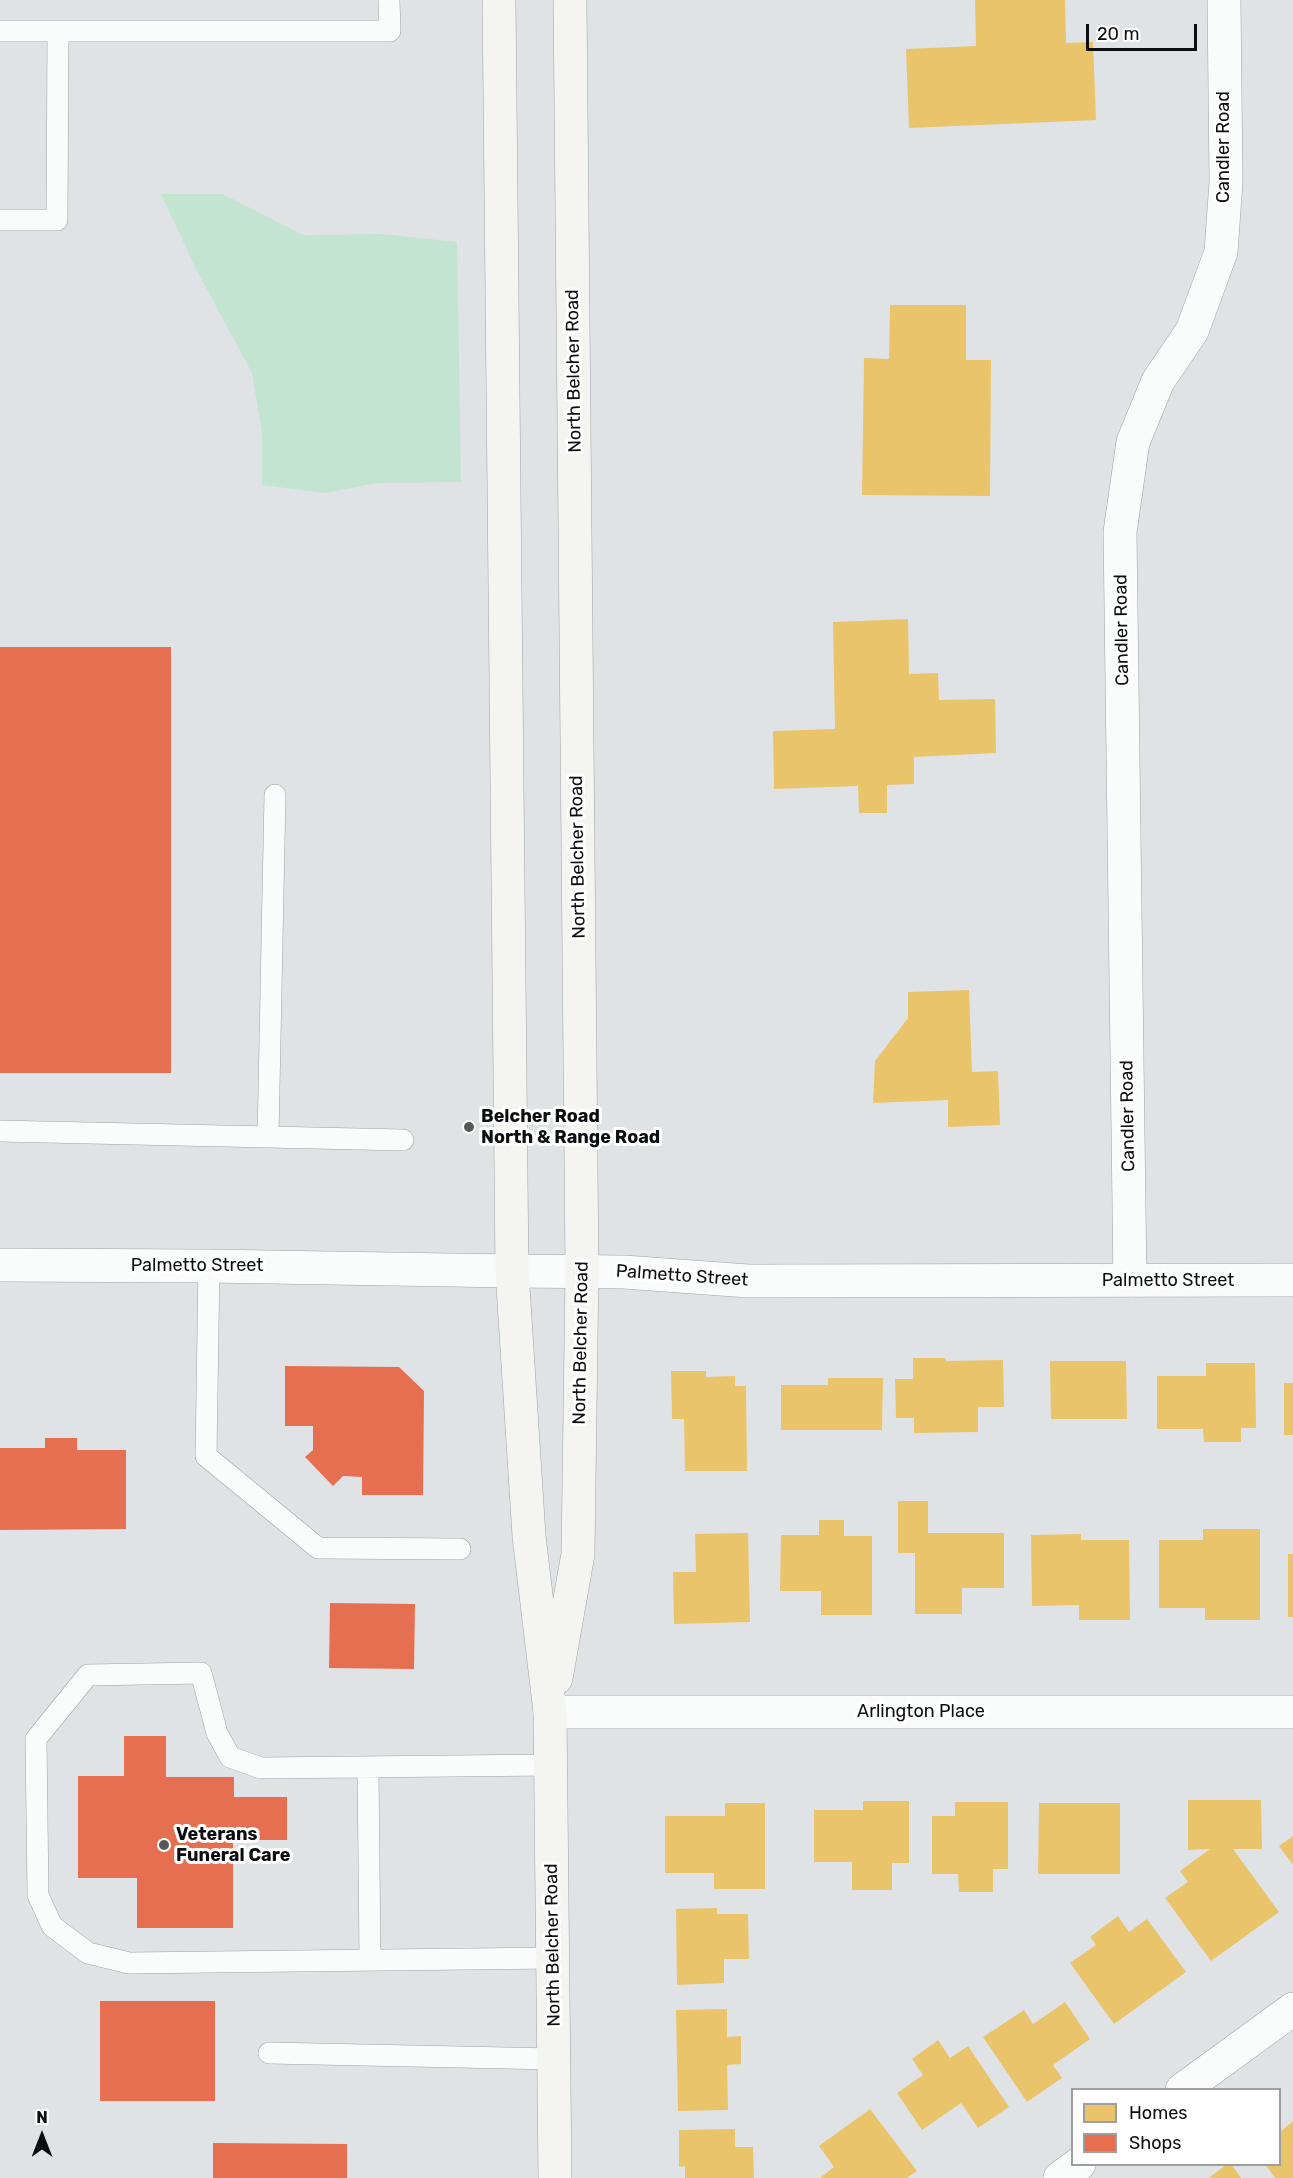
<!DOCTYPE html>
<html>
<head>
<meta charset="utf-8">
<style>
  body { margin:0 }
  #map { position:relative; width:1293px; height:2178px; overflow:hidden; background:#e0e3e6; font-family:Rubik,sans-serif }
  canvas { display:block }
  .legend { position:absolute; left:1071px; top:2088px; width:210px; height:78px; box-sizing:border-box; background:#fff; border:2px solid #9e9e9f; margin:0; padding:8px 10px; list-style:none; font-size:18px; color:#0c0d0f }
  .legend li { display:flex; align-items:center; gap:12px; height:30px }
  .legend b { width:30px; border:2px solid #9e9e9f }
  .north { position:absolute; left:12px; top:2106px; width:60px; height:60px; -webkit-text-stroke:4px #fff; paint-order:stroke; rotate:0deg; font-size:16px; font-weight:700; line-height:24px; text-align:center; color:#0c0d0f }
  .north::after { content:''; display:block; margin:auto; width:21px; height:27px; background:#0c0d0f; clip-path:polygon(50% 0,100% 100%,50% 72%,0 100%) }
  .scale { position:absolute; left:1086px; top:24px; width:111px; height:27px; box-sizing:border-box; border:3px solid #0c0d0f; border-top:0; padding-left:8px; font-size:18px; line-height:21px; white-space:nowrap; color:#0c0d0f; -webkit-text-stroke:4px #fff; paint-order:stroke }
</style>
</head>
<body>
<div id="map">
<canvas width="1293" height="2178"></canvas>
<ul class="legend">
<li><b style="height:16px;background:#e9c46a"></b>Homes</li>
<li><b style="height:16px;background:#e76f51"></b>Shops</li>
</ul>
<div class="north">N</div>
<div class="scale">20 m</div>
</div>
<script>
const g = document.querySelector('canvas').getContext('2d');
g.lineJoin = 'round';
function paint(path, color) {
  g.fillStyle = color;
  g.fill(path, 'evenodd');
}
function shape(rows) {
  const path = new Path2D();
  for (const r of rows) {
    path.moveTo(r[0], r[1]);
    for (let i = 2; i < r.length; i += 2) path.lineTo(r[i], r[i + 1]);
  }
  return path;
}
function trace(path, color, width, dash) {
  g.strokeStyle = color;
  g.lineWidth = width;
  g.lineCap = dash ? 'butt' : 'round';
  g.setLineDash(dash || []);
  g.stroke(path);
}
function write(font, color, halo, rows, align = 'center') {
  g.font = font + ' Rubik,sans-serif';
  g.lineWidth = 6;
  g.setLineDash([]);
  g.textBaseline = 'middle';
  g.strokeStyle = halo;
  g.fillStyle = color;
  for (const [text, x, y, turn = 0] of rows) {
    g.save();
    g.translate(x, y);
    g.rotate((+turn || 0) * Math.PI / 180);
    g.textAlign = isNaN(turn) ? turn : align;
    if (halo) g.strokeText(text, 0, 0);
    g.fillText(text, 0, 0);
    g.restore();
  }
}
const green = shape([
  [161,194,223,194,303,235,383,234,457,242,461,482,377,483,325,493,262,485,262,433,252,373,197,271]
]);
const homes = shape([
  [975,0,1065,0,1066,43,1093,42,1096,120,909,128,906,49,976,46],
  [890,305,966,305,966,360,991,360,990,496,862,495,864,358,889,359],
  [908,619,909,674,938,673,939,700,995,699,996,753,914,757,914,784,887,785,887,813,859,813,858,786,774,789,773,731,835,729,833,622],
  [969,990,972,1072,998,1071,1000,1125,948,1127,948,1100,873,1103,875,1061,908,1018,908,992],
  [913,1358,945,1358,946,1361,1003,1360,1004,1407,978,1407,978,1432,914,1433,914,1418,896,1418,895,1379,913,1379],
  [1050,1361,1126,1361,1127,1419,1051,1419],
  [1206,1363,1255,1363,1256,1428,1241,1428,1241,1442,1204,1442,1203,1429,1157,1429,1157,1376,1206,1376],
  [671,1371,706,1371,706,1377,735,1376,735,1386,746,1386,747,1471,685,1471,684,1419,672,1419],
  [828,1378,883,1378,882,1430,781,1430,781,1385,828,1385],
  [1284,1383,1293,1383,1293,1435,1284,1435],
  [898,1501,928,1501,928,1533,1004,1533,1004,1588,962,1588,962,1614,915,1614,915,1553,898,1553],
  [819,1520,844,1520,844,1536,872,1536,872,1615,821,1615,821,1591,780,1591,781,1535,819,1535],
  [1203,1529,1260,1529,1260,1620,1205,1620,1205,1608,1159,1608,1159,1540,1203,1540],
  [748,1533,750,1622,674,1624,673,1572,696,1572,695,1534],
  [1081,1534,1081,1540,1129,1540,1130,1620,1079,1620,1079,1605,1032,1606,1031,1535],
  [1288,1554,1293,1554,1293,1617,1288,1617],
  [1188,1800,1261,1800,1262,1849,1233,1849,1279,1912,1211,1961,1165,1898,1188,1882,1180,1871,1210,1849,1188,1850],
  [863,1801,909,1801,909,1863,892,1863,892,1890,852,1890,852,1862,814,1862,814,1810,863,1810],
  [955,1802,1008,1802,1008,1869,993,1869,993,1892,959,1892,958,1874,932,1874,932,1816,955,1816],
  [725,1803,765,1803,765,1889,714,1889,714,1873,665,1873,665,1816,725,1816],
  [1039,1803,1120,1803,1120,1874,1038,1874],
  [1293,1836,1293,1865,1279,1846],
  [717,1908,717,1914,748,1914,749,1959,724,1959,724,1983,677,1985,676,1909],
  [1118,1916,1129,1932,1147,1919,1186,1972,1114,2024,1070,1963,1096,1945,1090,1937],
  [1065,2002,1090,2039,1053,2065,1062,2078,1027,2102,983,2037,1024,2010,1033,2024],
  [727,2009,727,2037,741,2036,741,2064,727,2065,728,2110,678,2111,676,2010],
  [938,2040,950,2058,968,2046,1009,2107,978,2128,961,2103,922,2130,897,2093,923,2075,912,2059],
  [870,2109,917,2171,907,2178,820,2178,834,2167,819,2146],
  [1293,2121,1293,2178,1275,2178,1265,2164,1280,2164,1280,2132],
  [735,2129,735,2147,753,2147,754,2178,685,2178,685,2166,679,2167,679,2130],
  [1227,2164,1231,2164,1241,2178,1209,2178]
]);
const shops = shape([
  [0,647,171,647,171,1073,0,1073],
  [285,1366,399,1367,424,1391,423,1495,362,1495,362,1477,343,1476,333,1486,305,1457,313,1450,313,1426,285,1426],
  [45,1438,77,1438,77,1450,126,1450,126,1529,0,1530,0,1448,45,1448],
  [330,1603,415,1604,414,1669,329,1668],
  [124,1736,166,1736,166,1777,234,1777,234,1797,287,1797,287,1840,233,1840,233,1928,137,1928,137,1878,78,1878,78,1776,124,1776],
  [100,2001,215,2001,215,2101,100,2101],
  [213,2143,347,2144,347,2178,213,2178]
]);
const service = shape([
  [0,31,390,31,389,0],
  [0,220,57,220,58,32],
  [0,1131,403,1140],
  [268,1137,275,795],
  [209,1266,206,1456,318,1548,460,1549],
  [551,1765,261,1768,230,1757,217,1733,201,1673,88,1675,36,1739,38,1895,52,1926,88,1953,129,1963,553,1958],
  [368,1768,370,1959],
  [269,2053,554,2059]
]);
const minor = shape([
  [512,1271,624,1272,748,1281,1293,1280],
  [1130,1281,1120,532,1133,442,1158,381,1192,331,1221,252,1226,182,1224,0],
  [550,1712,1293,1712],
  [1182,2090,1293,2009],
  [1060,2178,1079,2164]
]);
const tertiary = shape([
  [0,1265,209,1266,512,1271]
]);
const secondary = shape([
  [499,0,512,1271,529,1536,550,1712,555,2178],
  [556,1678,578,1554,582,1270,570,0]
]);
const markers = [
  [469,1127,6,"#56585a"],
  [164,1845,6,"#56585a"]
];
const streetNames = [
  ["Candler Road",1224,147,-90],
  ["North Belcher Road",574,371,-91],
  ["Candler Road",1122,630,-91],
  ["North Belcher Road",578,857,-91],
  ["Candler Road",1128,1116,-91],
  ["Palmetto Street",197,1266],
  ["Palmetto Street",682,1276,4],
  ["Palmetto Street",1168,1281],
  ["North Belcher Road",581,1343,-89],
  ["Arlington Place",921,1712],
  ["North Belcher Road",553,1945,-91]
];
const poiNames = [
  ["Belcher Road",481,1117],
  ["North & Range Road",481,1138],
  ["Veterans",176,1835],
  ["Funeral Care",176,1856]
];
paint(green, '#c2e4d1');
paint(homes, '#e9c46a');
paint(shops, '#e76f51');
trace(service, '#9fa1a3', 22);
trace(minor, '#9fa1a3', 34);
trace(tertiary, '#9fa1a3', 34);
trace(secondary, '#9fa1a3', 34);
trace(service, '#fafbfb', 21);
trace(minor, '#fafbfb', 33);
trace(tertiary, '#fafbfb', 33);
trace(secondary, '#f4f4f0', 33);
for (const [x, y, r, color] of markers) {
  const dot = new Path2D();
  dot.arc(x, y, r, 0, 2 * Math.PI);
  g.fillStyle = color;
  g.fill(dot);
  trace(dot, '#fff', 2);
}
write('18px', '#0c0d0f', '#fff', streetNames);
write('bold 18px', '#0c0d0f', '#fff', poiNames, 'left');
</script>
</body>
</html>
